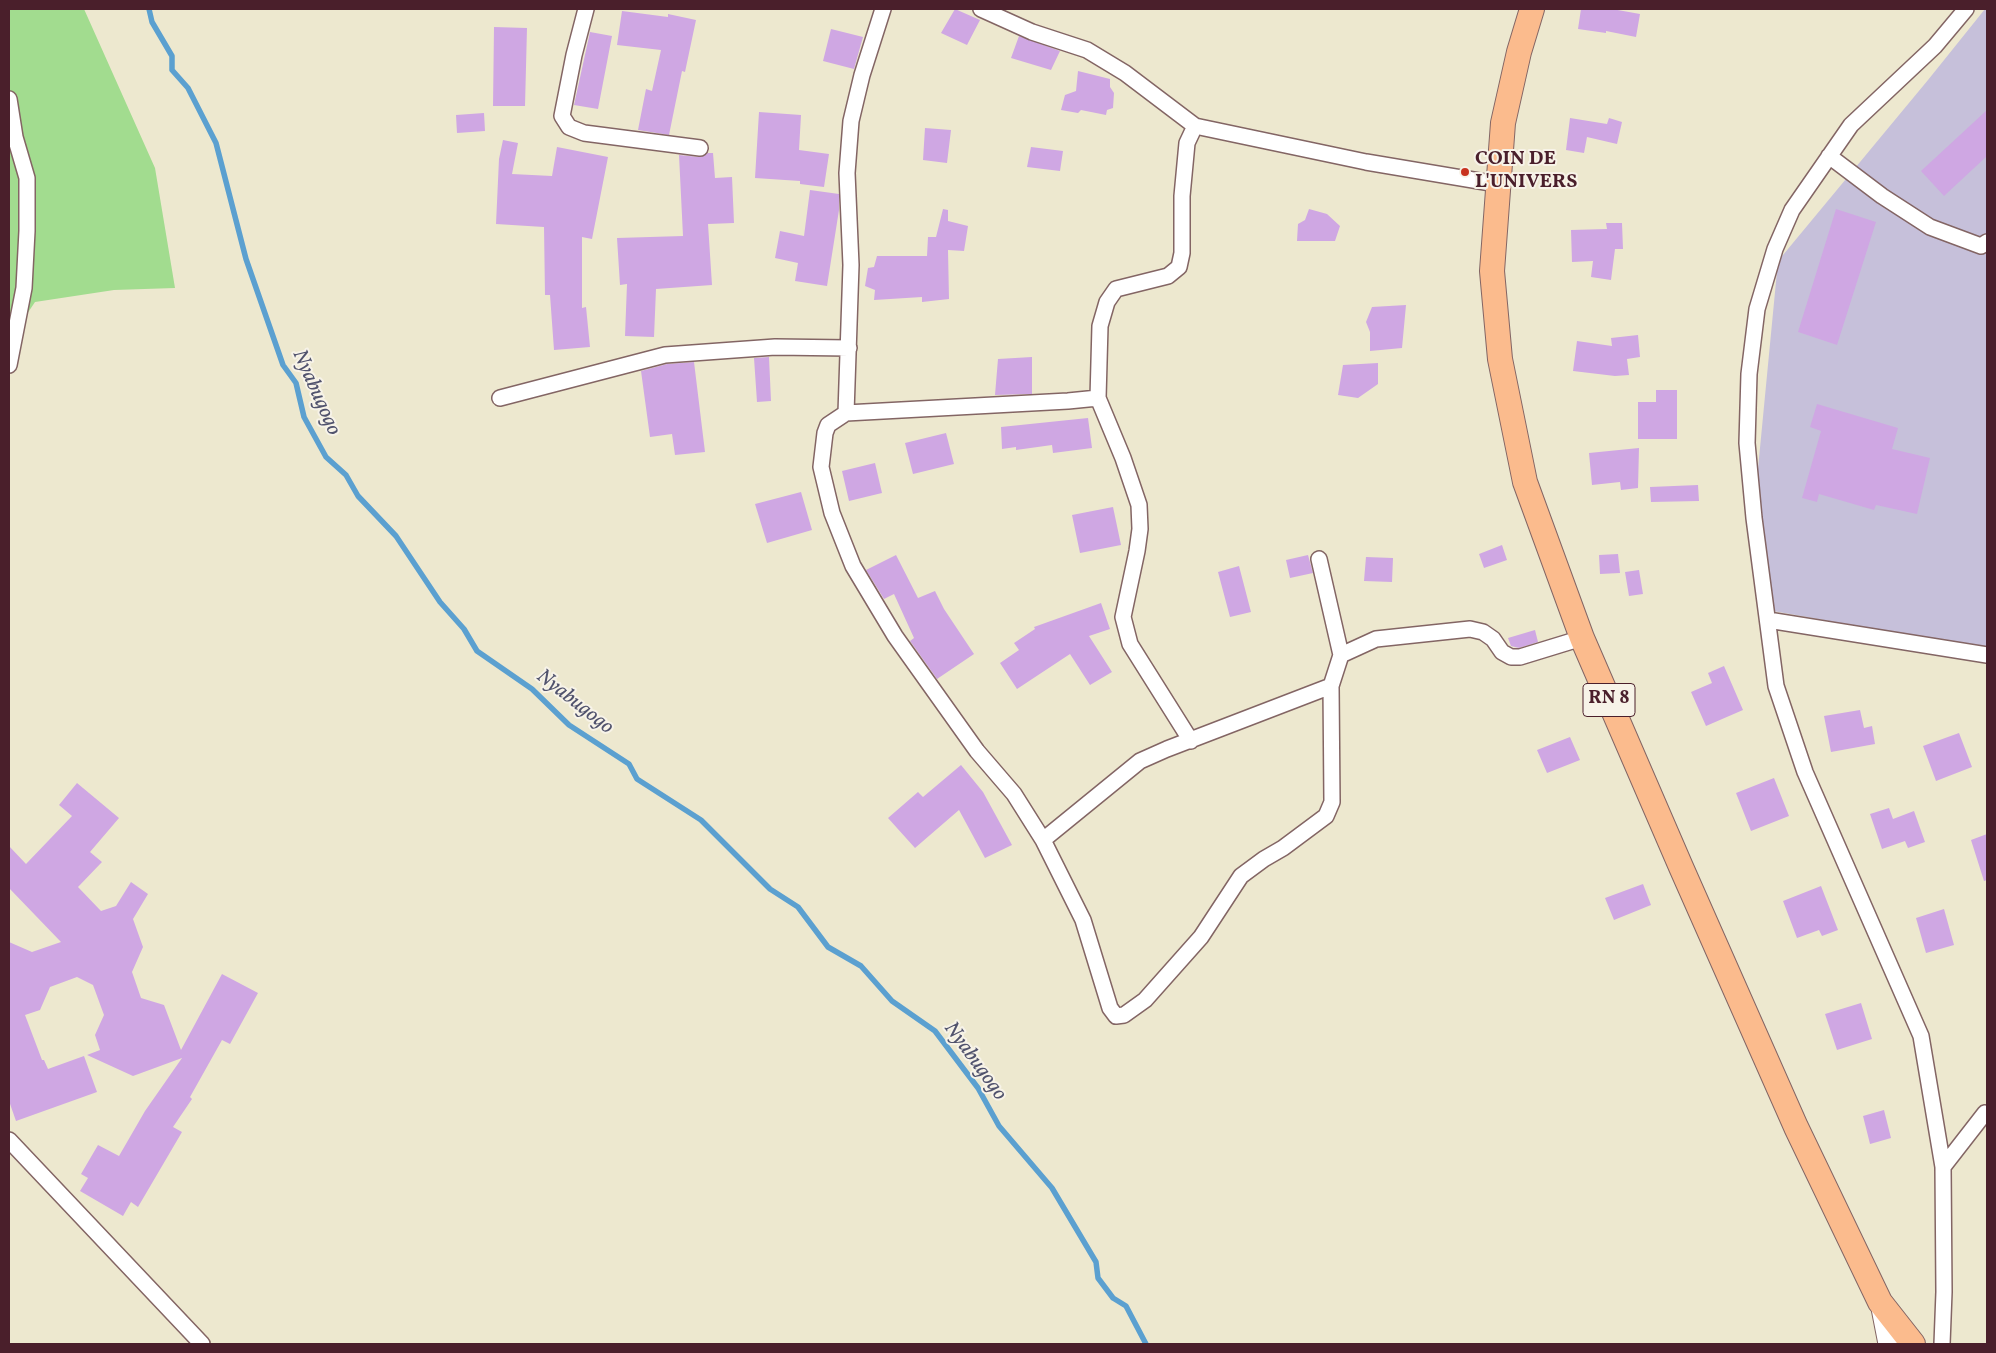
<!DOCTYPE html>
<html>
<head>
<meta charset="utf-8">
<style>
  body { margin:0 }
  #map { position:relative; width:1996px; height:1353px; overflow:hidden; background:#ede8cf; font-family:Vollkorn,serif }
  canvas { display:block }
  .frame { position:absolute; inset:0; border:10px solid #4a1f2b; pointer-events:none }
</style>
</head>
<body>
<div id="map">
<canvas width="1996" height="1353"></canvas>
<div class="frame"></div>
</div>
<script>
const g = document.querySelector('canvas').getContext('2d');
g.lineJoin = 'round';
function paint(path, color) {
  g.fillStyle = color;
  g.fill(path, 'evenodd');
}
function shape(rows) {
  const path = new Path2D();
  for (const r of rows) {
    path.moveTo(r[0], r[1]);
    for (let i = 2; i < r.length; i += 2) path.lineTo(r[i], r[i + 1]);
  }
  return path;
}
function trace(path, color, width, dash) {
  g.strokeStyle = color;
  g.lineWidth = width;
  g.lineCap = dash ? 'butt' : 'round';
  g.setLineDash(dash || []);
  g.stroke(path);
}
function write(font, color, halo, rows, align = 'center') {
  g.font = font + ' Vollkorn,serif';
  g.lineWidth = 4;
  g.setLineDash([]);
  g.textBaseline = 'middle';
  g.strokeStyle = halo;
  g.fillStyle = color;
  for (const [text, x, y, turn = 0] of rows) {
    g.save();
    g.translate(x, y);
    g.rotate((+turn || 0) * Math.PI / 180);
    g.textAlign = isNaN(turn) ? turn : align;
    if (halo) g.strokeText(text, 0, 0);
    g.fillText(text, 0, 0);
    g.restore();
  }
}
const industrial = shape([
  [1985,9,1987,9,1987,649,1773,611,1757,479,1778,261,1928,80]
]);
const green = shape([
  [9,9,84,9,155,168,175,288,114,290,35,302,9,341]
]);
const stream = shape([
  [149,9,152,22,172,56,172,70,188,88,216,143,246,259,283,365,296,383,304,417,326,457,346,475,358,496,396,536,440,602,464,629,477,651,532,689,569,725,629,764,637,779,701,820,770,889,798,907,828,947,861,966,892,1001,935,1031,978,1088,999,1126,1052,1188,1096,1262,1098,1278,1113,1298,1126,1306,1146,1344]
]);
const building = shape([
  [955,9,980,20,967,45,941,33],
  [1581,9,1612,9,1640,14,1636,37,1606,31,1606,33,1578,29],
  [622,11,668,17,668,14,696,20,685,72,682,71,669,135,638,130,646,89,652,91,661,50,617,45],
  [494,27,527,28,525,106,493,106],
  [831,29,863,37,854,69,823,61],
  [590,32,612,36,598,109,574,105],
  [1019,36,1060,51,1051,70,1011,58],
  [1078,71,1110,79,1110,87,1114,93,1113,108,1107,110,1106,115,1081,110,1078,113,1061,110,1065,95,1076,91],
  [1987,110,1987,156,1944,196,1921,171],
  [759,112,801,115,799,150,829,154,824,187,800,184,800,181,755,178],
  [484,113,485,131,457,133,456,115],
  [1570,118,1607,124,1609,118,1622,122,1617,144,1587,137,1584,153,1566,150],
  [925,128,951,130,947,163,923,160],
  [503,140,518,143,512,174,552,176,557,147,608,157,592,239,582,237,582,308,586,307,590,347,554,350,550,295,545,295,544,227,496,224,499,159],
  [1031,147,1063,151,1060,171,1027,167],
  [708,153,713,153,715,178,732,177,734,223,708,224,712,285,656,289,654,337,625,336,627,284,620,285,617,238,683,236,679,155,699,157,704,156],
  [810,190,839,194,839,210,827,286,795,281,798,263,775,258,780,231,804,236],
  [943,209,948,210,948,221,968,226,964,251,948,250,949,299,922,302,922,297,874,300,875,290,865,286,868,268,874,267,877,256,927,256,928,237,936,237],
  [1309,209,1327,214,1340,226,1335,241,1297,241,1298,224,1305,220],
  [1836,209,1876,222,1837,345,1798,332],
  [1606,223,1622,223,1623,249,1615,249,1611,280,1591,277,1593,261,1572,262,1571,230,1607,229],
  [1406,305,1402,348,1370,351,1370,332,1366,322,1372,307],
  [1638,335,1640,357,1627,359,1629,375,1615,376,1573,371,1577,341,1612,346,1611,338],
  [769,357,771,401,757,402,754,358],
  [1032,357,1032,394,995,395,998,359],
  [694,362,705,452,675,455,672,434,650,437,641,371,667,364],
  [1378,363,1378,384,1358,398,1338,395,1343,365],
  [1656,390,1677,390,1677,439,1638,439,1638,402,1656,402],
  [1817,404,1898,428,1892,449,1930,458,1917,514,1876,505,1874,510,1819,494,1817,502,1802,498,1821,431,1810,427],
  [1088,418,1092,448,1053,453,1052,445,1016,450,1016,447,1002,449,1001,427],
  [946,433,954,464,913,474,905,443],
  [1639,448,1638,488,1621,490,1620,482,1592,485,1589,453],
  [875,463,882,493,849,501,842,471],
  [1698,485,1699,501,1651,502,1650,487],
  [801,492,812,530,767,543,755,504],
  [1113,507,1121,545,1080,553,1072,515],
  [1502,545,1507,560,1484,568,1479,554],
  [1618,554,1620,573,1600,574,1599,555],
  [896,555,918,598,935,591,944,609,974,654,937,679,910,641,914,638,894,594,884,599,866,570],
  [1308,555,1313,573,1290,578,1286,560],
  [1366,557,1393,558,1392,582,1364,581],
  [1239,566,1251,612,1230,617,1218,572],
  [1639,570,1643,594,1629,596,1625,572],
  [1101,603,1110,629,1089,636,1112,672,1090,685,1070,654,1017,689,1000,663,1019,650,1014,643,1035,629,1034,627],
  [1535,630,1538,642,1519,648,1511,646,1508,638],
  [1724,666,1743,710,1706,726,1691,692,1712,683,1708,673],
  [1860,710,1864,728,1872,726,1875,744,1831,752,1824,716],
  [1959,733,1972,767,1936,781,1923,746],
  [1570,737,1580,760,1547,773,1537,750],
  [961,765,983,792,1012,845,985,858,959,810,915,848,888,818,918,792,923,797],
  [1774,778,1789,816,1751,831,1736,793],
  [77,783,119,818,90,852,102,862,78,887,101,911,116,906,131,882,148,894,133,919,143,947,132,972,141,998,164,1005,181,1050,222,974,258,993,230,1044,222,1040,190,1097,192,1099,173,1127,182,1132,138,1207,131,1202,123,1216,80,1191,88,1178,81,1174,98,1145,119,1156,145,1111,182,1058,133,1076,87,1055,100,1050,95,1035,104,1015,93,985,77,977,50,987,40,1010,25,1015,42,1060,44,1060,48,1069,84,1056,97,1092,16,1121,9,1101,9,942,32,952,61,942,9,888,9,846,26,864,72,816,59,805],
  [1889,808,1893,819,1914,811,1925,842,1908,848,1905,841,1882,849,1870,814],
  [1987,834,1987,880,1984,881,1971,840],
  [1643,884,1651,905,1614,920,1605,898],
  [1821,886,1838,930,1822,936,1819,930,1797,938,1783,901],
  [1944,909,1954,945,1926,953,1916,918],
  [1861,1003,1872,1039,1837,1050,1825,1014],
  [1884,1110,1891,1138,1870,1144,1863,1116]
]);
const minor = shape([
  [586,9,574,55,562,116,569,127,584,133,700,148],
  [883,9,862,75,851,121,847,173,851,265,846,413,1068,401,1098,398],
  [981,9,1032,32,1087,50,1125,73,1195,126,1366,162,1497,184],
  [9,99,15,137,27,178,27,231,24,288,9,365],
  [1829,156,1882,196,1930,227,1981,246,1987,242],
  [500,398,665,355,775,347,849,348],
  [846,413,828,425,825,433,821,467,832,513,853,566,895,636,977,751,1014,794,1043,840,1140,761,1167,749,1331,686],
  [1768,620,1987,655],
  [1341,655,1376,639,1470,629,1483,632,1493,639,1502,652,1511,657,1520,657,1582,638],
  [1191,741,1130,644,1123,617,1137,551,1140,529,1139,505,1123,458,1098,398,1100,326,1107,302,1116,289,1168,276,1179,267,1182,253,1182,196,1187,143,1195,126],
  [1043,840,1083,920,1110,1008,1116,1016,1124,1015,1145,1000,1201,937,1241,876,1264,859,1283,848,1326,816,1332,802,1331,686,1341,655,1319,559],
  [9,1140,202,1344],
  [1943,1167,1985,1113,1987,1115],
  [1942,1344,1944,1292,1943,1167,1921,1036,1805,772,1776,686,1754,518,1747,443,1749,374,1757,309,1775,249,1792,210,1851,125,1935,46,1966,9]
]);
const tertiary = shape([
  [1880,1303,1888,1344]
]);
const primary = shape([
  [1532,9,1519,52,1503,123,1492,271,1500,359,1525,482,1582,638,1681,867,1796,1127,1880,1302,1913,1344]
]);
const markers = [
  [1465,172,5,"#c8321e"]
];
const shields = [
  [1609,700,52]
];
const shieldNames = [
  ["RN 8",1609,700]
];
const poiNames = [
  ["COIN DE",1475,160],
  ["L'UNIVERS",1475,183]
];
const waterNames = [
  ["Nyabugogo",315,393,66],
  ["Nyabugogo",574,703,38],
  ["Nyabugogo",974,1062,54]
];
paint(industrial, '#c6c0da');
paint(green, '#a2dc8f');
trace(stream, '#5ba0d0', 5.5);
paint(building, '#cfa7e3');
trace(minor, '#836564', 18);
trace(tertiary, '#836564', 21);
trace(primary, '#836564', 26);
trace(minor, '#fff', 15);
trace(tertiary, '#fff', 19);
trace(primary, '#fbbb8d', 24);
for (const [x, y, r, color] of markers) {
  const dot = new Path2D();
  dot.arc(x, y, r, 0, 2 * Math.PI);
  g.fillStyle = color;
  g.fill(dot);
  trace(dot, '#f7f3e8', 2);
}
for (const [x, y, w] of shields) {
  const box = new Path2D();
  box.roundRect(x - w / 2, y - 16.5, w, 33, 4);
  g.fillStyle = '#f7f3e8';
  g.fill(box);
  trace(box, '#4a1f2b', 1);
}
write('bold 19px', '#4a1f2b', null, shieldNames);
write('bold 20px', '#4a1f2b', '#f7f3e8', poiNames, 'left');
write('italic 21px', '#51536d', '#f7f3e8', waterNames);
</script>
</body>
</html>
